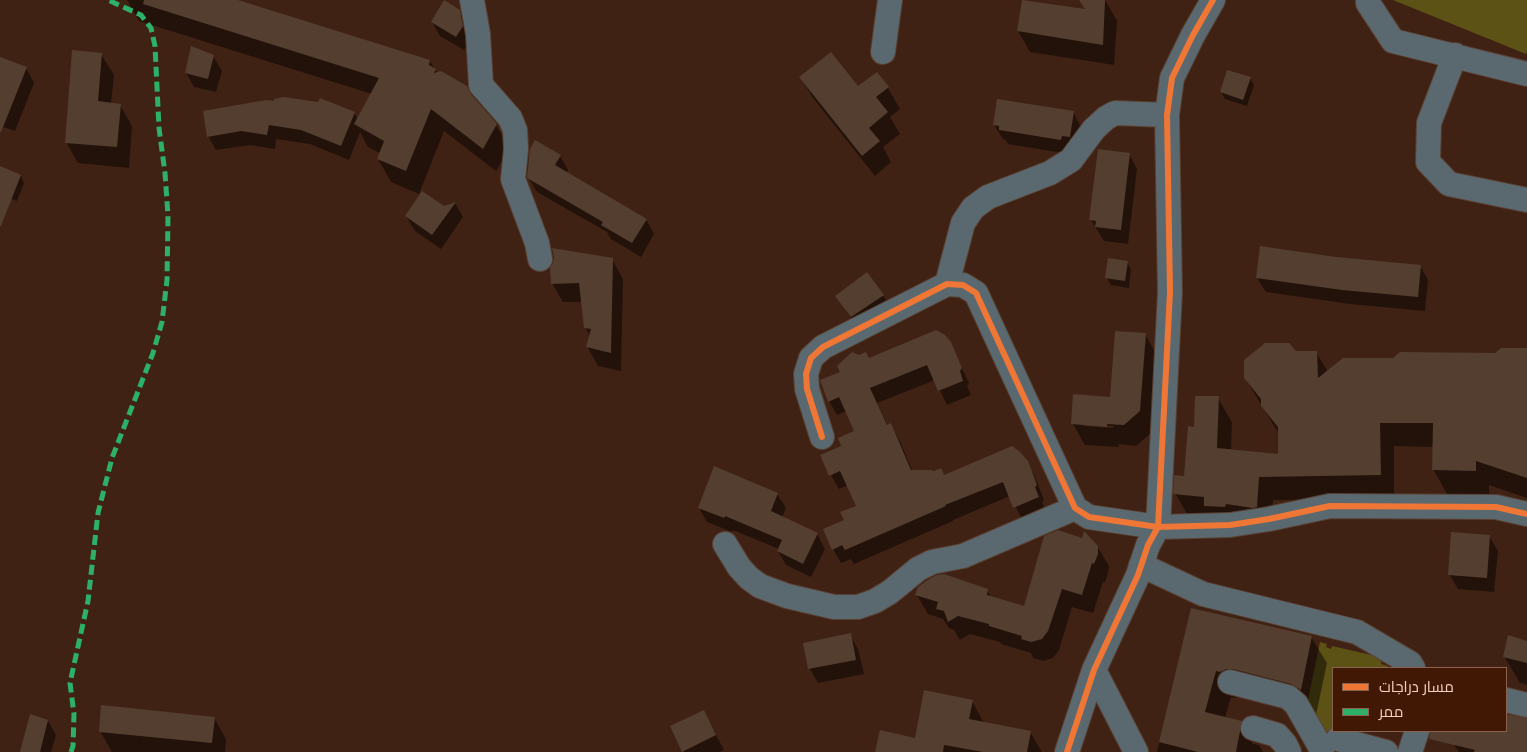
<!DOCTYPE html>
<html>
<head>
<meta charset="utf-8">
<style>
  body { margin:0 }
  #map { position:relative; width:1527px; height:752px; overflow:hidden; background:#402214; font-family:Quicksand,Cairo,sans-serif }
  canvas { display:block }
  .legend { position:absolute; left:1332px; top:667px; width:175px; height:65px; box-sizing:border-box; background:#411804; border:1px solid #896250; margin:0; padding:6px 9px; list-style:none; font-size:15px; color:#f5d1c3 }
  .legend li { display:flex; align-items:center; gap:10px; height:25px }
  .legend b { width:25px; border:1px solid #896250 }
</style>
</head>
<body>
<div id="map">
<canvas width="1527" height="752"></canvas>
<ul class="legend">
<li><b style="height:6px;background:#f07635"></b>مسار دراجات</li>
<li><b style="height:6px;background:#2db169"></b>ممر</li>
</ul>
</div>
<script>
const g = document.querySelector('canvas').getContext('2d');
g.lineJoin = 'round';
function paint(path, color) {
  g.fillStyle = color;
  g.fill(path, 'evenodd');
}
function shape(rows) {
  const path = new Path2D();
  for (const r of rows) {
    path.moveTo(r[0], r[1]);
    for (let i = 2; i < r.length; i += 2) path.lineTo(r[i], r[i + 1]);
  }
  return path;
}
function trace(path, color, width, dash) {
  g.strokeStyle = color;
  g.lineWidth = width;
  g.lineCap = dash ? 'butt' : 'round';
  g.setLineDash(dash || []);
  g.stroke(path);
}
const green = shape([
  [1393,0,1527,0,1527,51,1526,54],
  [1320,642,1327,644,1326,647,1331,649,1332,646,1376,656,1377,659,1382,659,1381,664,1388,666,1387,668,1333,668,1333,731,1328,736,1312,719,1307,705]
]);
const shadow = shape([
  [127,0,234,0,430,61,437,73,473,99,496,125,510,148,496,171,444,131,419,194,391,182,378,159,380,153,368,147,360,132,349,160,310,144,276,139,275,149,250,145,216,150,208,136,204,112,354,113,358,119,372,94,139,21],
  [1080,0,1105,0,1117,21,1114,65,1030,52,1018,31,1086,10],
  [459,10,467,25,470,41,464,50,440,36,432,22],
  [101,54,114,75,111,104,120,105,132,126,129,168,78,163,66,142],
  [213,56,222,71,216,92,194,87,186,73],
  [0,58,26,68,34,83,15,131,0,126],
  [801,78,858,88,888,88,900,109,890,117,900,134,883,147,891,162,875,176,813,98],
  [1250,78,1254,85,1247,106,1225,99,1221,92],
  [1073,112,1081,127,1069,154,1008,144,1006,140,1003,139,994,125],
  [1129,154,1137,169,1128,244,1104,241,1091,220],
  [560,156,568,170,567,173,646,219,654,234,641,257,611,239,607,232,537,192,528,177],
  [0,167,21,176,24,183,17,201,0,194],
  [455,203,463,217,441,249,415,231,406,216],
  [555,257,612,259,623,279,621,371,598,366,587,346,590,336,585,327,582,302,563,302,552,283],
  [1336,258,1420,266,1428,280,1425,311,1350,304,1266,292,1257,278],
  [1127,262,1131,269,1129,288,1111,285,1107,278],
  [883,295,891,309,860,331,837,296],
  [1145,334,1157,355,1152,432,1136,446,1119,444,1118,447,1085,445,1073,424,1112,398],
  [1084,424,1113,426,1113,428,1084,426],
  [950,343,969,383,967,386,971,395,947,405,935,380,877,403,888,426,891,425,899,439,913,472,944,476,1026,462,1035,477,1044,500,1042,502,1046,512,1023,521,1010,496,953,520,953,521,854,564,851,559,841,563,833,549,845,521,858,507,848,485,839,489,831,475,842,447,856,432,846,411,837,415,829,401,869,360],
  [1527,349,1527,498,1489,485,1489,495,1447,494,1433,469,1434,447,1394,446,1394,499,1273,500,1270,530,1189,517,1175,493,1186,478,1195,428,1218,398,1232,422,1231,451,1279,456,1279,434,1245,378,1295,352,1316,352,1328,372,1393,360,1495,354],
  [777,494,786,508,782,518,817,534,825,549,811,577,786,565,778,551,779,549,733,530,732,532,707,522,699,508],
  [1489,536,1498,551,1494,592,1458,589,1449,574],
  [1097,546,1109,566,1108,573,1105,582,1103,582,1093,613,1072,607,1059,650,1053,658,1043,661,1033,658,1031,653,1001,644,1000,642,970,634,960,640,954,630,949,628,943,619,928,614,917,595,987,590,991,597,1025,607],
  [1192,609,1311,637,1327,663,1316,715,1308,710,1241,695,1236,698,1231,697,1225,718,1241,722,1253,744,1259,745,1263,752,1157,752],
  [850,635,858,649,864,674,818,683,810,669,805,644],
  [1527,642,1527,685,1520,683,1504,656],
  [972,701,984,723,1030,732,1042,752,923,752],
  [704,712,724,750,719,752,684,752,672,727],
  [1506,715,1527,719,1527,752,1459,752,1454,745,1457,731,1483,732,1483,731,1506,731],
  [214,718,226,739,225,752,112,752,100,731],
  [48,721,56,735,51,752,21,752]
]);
const building = shape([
  [144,0,238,0,430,60,429,65,436,69,434,73,441,71,467,86,471,94,497,124,483,149,431,109,406,171,377,159,384,141,354,124,379,78,143,4],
  [444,0,460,10,463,26,456,37,431,22],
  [1022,0,1085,9,1079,0,1105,0,1103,45,1017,31],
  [191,46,214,55,208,79,185,73],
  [72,50,102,53,98,101,121,104,117,147,65,143],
  [831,52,858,86,877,72,889,87,876,97,888,112,869,128,880,141,862,156,799,77],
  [0,57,27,67,1,132,0,132],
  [1227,70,1251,77,1243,100,1220,92],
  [284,97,318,102,320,98,355,112,341,146,301,130,269,125,267,135,241,131,207,137,203,111,266,100,274,101,274,99],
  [997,99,1074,111,1070,137,1062,136,1061,140,999,130,999,126,993,125],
  [535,140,561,155,555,165,647,219,632,243,601,225,603,222,527,178,530,149],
  [1098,149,1130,153,1121,230,1095,227,1096,221,1089,220],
  [0,166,21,175,1,226,0,226],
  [422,191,444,206,456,202,432,235,405,216],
  [1260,246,1336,257,1421,265,1418,297,1342,290,1256,278],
  [552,248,613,258,611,353,586,347,591,329,584,328,579,283,551,284,550,268,553,263,554,257],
  [1108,258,1128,261,1125,281,1105,278],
  [867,272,884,295,851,317,835,296],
  [936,330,945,335,951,342,962,368,960,371,963,381,938,391,927,365,870,388,887,425,891,423,911,470,931,470,934,471,941,468,944,475,1012,446,1020,452,1028,461,1037,485,1035,487,1039,497,1013,508,1003,482,945,505,946,506,845,550,842,545,832,550,823,529,844,520,840,512,856,506,840,471,829,476,820,455,841,446,838,438,854,431,839,397,828,402,820,380,840,372,837,366,852,352,859,355,866,352,869,358],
  [1115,331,1146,333,1140,411,1124,425,1107,424,1107,427,1071,424,1073,394,1110,397],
  [1265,343,1289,343,1296,351,1317,351,1318,378,1343,358,1393,358,1400,352,1495,353,1501,348,1527,348,1527,478,1476,461,1476,471,1432,470,1433,423,1380,423,1381,475,1259,477,1257,507,1253,508,1226,504,1225,507,1204,506,1204,497,1173,494,1174,475,1184,476,1188,426,1194,427,1195,396,1219,396,1217,448,1278,454,1278,427,1261,406,1261,399,1244,378,1244,360],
  [714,466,778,493,771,511,818,533,803,564,777,551,782,540,725,516,724,518,698,508],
  [1058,530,1082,538,1084,531,1098,546,1098,554,1094,564,1092,563,1082,595,1062,589,1048,631,1042,639,1031,642,1021,639,1022,636,989,626,989,624,958,616,948,622,944,611,936,609,938,602,915,595,918,587,926,581,936,575,944,574,988,589,987,595,1024,606,1044,536],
  [1451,532,1490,535,1487,578,1448,575],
  [1191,608,1312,636,1301,690,1291,684,1233,669,1226,669,1220,672,1216,671,1205,712,1242,721,1236,752,1198,752,1159,742],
  [851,633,856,660,808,669,803,643],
  [1508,635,1527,641,1527,663,1503,657],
  [924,690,973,700,969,719,1031,731,1027,752,983,752,944,745,943,752,875,752,880,730,915,738],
  [101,705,215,717,212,743,99,732],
  [704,710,716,735,682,752,670,726],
  [30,714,48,720,40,752,20,752],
  [1506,714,1527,718,1527,752,1474,752,1475,750,1429,739,1430,731,1506,731]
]);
const minor = shape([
  [472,0,478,34,481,85,510,118,515,130,516,149,513,179,537,243,540,259],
  [1368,0,1368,3,1393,41,1527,74],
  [883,52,890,0],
  [1455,55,1429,123,1428,162,1449,184,1527,200],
  [947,284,963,223,973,208,988,197,1050,173,1071,160,1094,129,1106,118,1115,113,1167,115],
  [822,437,807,389,806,374,811,358,823,347,947,284,963,285,976,293,1075,508,1089,517,1158,527,1230,525,1269,519,1330,506,1496,507,1527,514],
  [725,544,739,567,749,578,760,586,787,596,834,607,858,607,875,601,890,592,918,569,932,562,963,556,1075,508],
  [1141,565,1203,594,1357,632,1410,663,1413,668],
  [1094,670,1136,752],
  [1230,682,1288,697,1296,704,1322,750],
  [1506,700,1527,705],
  [1253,728,1277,735,1285,744,1289,752],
  [1338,739,1386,752],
  [1067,752,1094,670,1138,575,1148,545,1158,527,1170,292,1167,115,1172,78,1193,35,1213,0],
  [1410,752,1417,731]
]);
const quiet = shape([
  [71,752,73,746,74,714,70,683,88,601,98,513,112,458,153,353,162,322,167,280,168,216,165,173,159,128,155,46,151,28,141,15,108,0]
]);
const cycleway = shape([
  [822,437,807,389,806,374,811,358,823,347,947,284,963,285,976,293,1075,508,1089,517,1158,527,1230,525,1269,519,1330,506,1496,507,1527,514],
  [1067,752,1094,670,1138,575,1148,545,1158,527,1170,292,1167,115,1172,78,1193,35,1213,0]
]);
paint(green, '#5d5215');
paint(shadow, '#0007');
paint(building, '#543e30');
trace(minor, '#5a4033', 26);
trace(minor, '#5a696f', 24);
trace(quiet, '#2db169', 5, [10, 5]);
trace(cycleway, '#f07635', 6);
</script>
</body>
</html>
